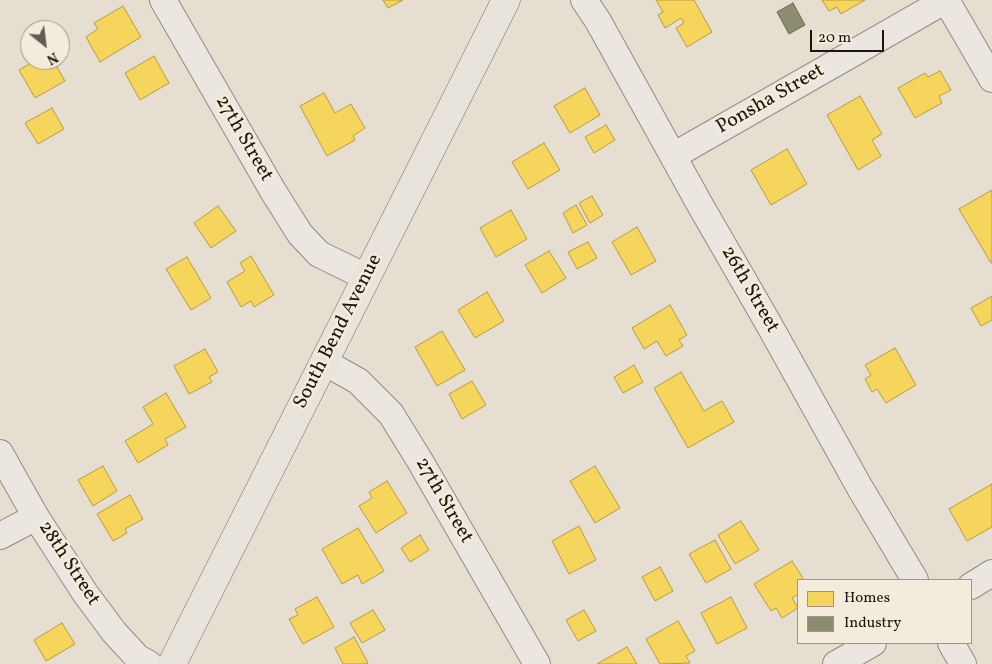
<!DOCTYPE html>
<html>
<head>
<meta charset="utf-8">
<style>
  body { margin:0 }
  #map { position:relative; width:992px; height:664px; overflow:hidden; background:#e5ded1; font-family:Vollkorn,serif }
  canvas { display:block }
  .legend { position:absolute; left:797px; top:579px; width:175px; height:65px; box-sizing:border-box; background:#f3ecdc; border:1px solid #9e9689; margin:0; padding:6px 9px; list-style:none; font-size:15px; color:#1f140d }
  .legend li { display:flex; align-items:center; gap:10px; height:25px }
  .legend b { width:25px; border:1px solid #9e9689 }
  .north { position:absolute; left:20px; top:20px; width:50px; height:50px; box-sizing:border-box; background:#f3ecdc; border:1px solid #9e9689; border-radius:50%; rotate:151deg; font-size:14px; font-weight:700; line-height:20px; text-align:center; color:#1f140d }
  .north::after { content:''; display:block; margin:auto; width:18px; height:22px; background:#645b52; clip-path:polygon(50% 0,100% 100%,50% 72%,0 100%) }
  .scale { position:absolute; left:810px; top:30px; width:74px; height:22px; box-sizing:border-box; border:2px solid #1f140d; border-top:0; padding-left:6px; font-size:15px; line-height:18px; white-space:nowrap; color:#1f140d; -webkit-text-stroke:4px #f3ecdc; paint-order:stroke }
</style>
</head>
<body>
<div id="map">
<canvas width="992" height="664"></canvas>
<ul class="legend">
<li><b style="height:14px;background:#f6d55c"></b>Homes</li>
<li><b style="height:14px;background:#8c8c6e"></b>Industry</li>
</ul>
<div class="north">N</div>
<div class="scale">20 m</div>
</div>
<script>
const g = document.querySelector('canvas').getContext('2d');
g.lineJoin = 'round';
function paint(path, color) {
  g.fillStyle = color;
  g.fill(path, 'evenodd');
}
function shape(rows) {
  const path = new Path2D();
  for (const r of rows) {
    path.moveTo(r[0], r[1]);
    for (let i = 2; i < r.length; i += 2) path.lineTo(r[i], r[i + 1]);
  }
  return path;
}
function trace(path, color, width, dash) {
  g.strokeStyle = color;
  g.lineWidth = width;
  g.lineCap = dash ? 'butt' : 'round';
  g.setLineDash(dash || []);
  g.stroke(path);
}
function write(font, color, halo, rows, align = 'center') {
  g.font = font + ' Vollkorn,serif';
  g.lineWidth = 5;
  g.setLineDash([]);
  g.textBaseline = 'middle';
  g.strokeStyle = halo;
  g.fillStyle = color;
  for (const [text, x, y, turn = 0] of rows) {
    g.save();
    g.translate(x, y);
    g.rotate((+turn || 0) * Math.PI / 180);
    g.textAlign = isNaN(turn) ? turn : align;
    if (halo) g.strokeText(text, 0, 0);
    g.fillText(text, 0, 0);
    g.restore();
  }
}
const homes = shape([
  [383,0,403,0,388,8,383,0],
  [656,0,694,0,712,32,687,47,676,28,684,23,681,18,665,28,658,15,663,12,656,0],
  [822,0,865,0,841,14,837,7,829,11,822,0],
  [123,6,141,37,100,62,86,37,98,29,94,23,123,6],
  [154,56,169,83,140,100,125,73,154,56],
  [48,60,53,60,65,81,35,98,19,70,33,62,36,67,48,60],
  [940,71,951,90,939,96,942,103,915,118,898,88,925,73,928,77,940,71],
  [585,88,600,115,570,133,554,106,585,88],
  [324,93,335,113,351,104,365,128,353,136,355,140,327,156,300,106,324,93],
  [860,96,882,134,872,140,881,156,858,170,827,115,860,96],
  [52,108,64,129,38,144,25,123,52,108],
  [606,125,615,140,594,153,585,137,606,125],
  [544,143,560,170,528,189,512,162,544,143],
  [787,149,807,184,771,205,751,170,787,149],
  [992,190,992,263,991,263,959,209,992,190],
  [592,196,603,215,590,223,579,203,592,196],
  [576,205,587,225,573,233,563,213,576,205],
  [218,206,236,231,211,248,194,223,218,206],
  [511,210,527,239,496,257,480,228,511,210],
  [637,227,656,261,631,275,612,242,637,227],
  [588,242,597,258,577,269,568,252,588,242],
  [549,251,566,278,542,293,525,265,549,251],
  [251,256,274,295,254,307,251,301,241,307,227,282,245,271,240,263,251,256],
  [187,257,211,298,191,310,166,269,187,257],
  [487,292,504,321,475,338,458,310,487,292],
  [992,296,992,320,981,326,971,308,992,296],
  [670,305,687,335,679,340,683,346,666,356,657,341,644,349,632,328,670,305],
  [442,331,465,370,437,386,415,347,442,331],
  [895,348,916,385,886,403,877,389,872,392,865,379,871,375,865,365,895,348],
  [205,349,218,372,209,377,212,382,189,394,174,366,205,349],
  [634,365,643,382,623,393,614,377,634,365],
  [681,372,704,411,722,401,734,422,688,448,654,388,681,372],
  [472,381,486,405,462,419,449,394,472,381],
  [166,393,186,427,165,439,168,445,138,463,125,441,153,424,143,407,166,393],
  [103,466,117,491,93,506,78,480,103,466],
  [595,466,620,508,595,523,570,481,595,466],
  [387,481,407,513,376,533,359,506,372,498,369,492,387,481],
  [992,484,992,527,967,541,949,509,992,484],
  [130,495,143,519,125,529,127,533,113,541,97,514,130,495],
  [741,521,759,550,735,564,718,535,741,521],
  [579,526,596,560,569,574,552,541,579,526],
  [358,528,384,571,362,584,358,575,342,584,322,549,358,528],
  [420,535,429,550,410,562,401,548,420,535],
  [715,540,731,569,706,583,689,554,715,540],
  [792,561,804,580,798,580,798,594,792,598,798,608,782,618,776,608,771,611,754,584,792,561],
  [660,567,673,591,655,601,642,577,660,567],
  [317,597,334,627,303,644,289,619,298,615,295,609,317,597],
  [731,597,747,628,717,644,701,613,731,597],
  [373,610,385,630,362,643,350,623,373,610],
  [584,610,596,631,578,641,566,620,584,610],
  [678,621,695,651,686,656,690,663,660,664,646,639,678,621],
  [62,623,75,644,46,661,34,640,62,623],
  [354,637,368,663,365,664,343,664,335,648,354,637],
  [627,647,637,664,597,664,627,647]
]);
const industry = shape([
  [793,3,805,25,789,34,777,12,793,3]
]);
const minor = shape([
  [163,0,273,191,300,234,319,254,366,277],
  [584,0,598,21,673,156,699,203,767,321,860,488,915,580],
  [946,0,992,79],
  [673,156,946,0],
  [324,362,358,381,391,414,420,461,537,664],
  [0,453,36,517,85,593,114,632,138,658,149,664],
  [0,536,36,517],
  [971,586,992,573],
  [951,643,963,664],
  [836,664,873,643]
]);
const major = shape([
  [172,664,506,0]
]);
const streetNames = [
  ["Ponsha Street",771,100,-30],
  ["27th Street",243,139,60],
  ["26th Street",749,290,60],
  ["South Bend Avenue",339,332,-63],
  ["27th Street",443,501,60],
  ["28th Street",68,564,57]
];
paint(homes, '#f6d55c');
trace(homes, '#b69b44', 1);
paint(industry, '#8c8c6e');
trace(industry, '#6b6851', 1);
trace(minor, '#908b83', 28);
trace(major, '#756f68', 29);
trace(minor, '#ebe7e0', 26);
trace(major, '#e8e3db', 28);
write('20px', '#1f140d', '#f3ecdc', streetNames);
</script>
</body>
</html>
